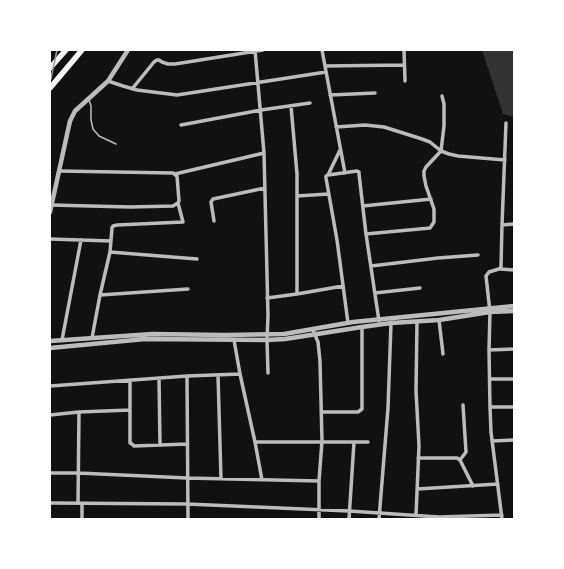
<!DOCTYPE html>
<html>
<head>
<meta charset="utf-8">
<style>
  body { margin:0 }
  #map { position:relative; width:564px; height:569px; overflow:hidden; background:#111; font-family:Inter,sans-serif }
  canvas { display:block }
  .frame { position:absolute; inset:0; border:51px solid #fff; pointer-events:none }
</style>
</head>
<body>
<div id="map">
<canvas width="564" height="569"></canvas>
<div class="frame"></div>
</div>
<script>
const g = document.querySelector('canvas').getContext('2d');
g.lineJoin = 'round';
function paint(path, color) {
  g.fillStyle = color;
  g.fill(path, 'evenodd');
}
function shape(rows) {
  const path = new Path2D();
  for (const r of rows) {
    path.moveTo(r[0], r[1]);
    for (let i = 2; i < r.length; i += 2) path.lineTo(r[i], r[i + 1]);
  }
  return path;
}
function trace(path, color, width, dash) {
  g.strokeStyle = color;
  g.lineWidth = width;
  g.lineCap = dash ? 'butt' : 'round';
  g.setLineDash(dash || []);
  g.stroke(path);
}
const water = shape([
  [482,50,514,50,514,117,503,114]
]);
const service = shape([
  [89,100,91,106,91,120,93,129,99,136,116,144]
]);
const minor = shape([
  [255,50,264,153,268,315,267,340,268,373],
  [322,50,345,173],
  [404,50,405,81],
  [325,66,404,65],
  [108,81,123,86,137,90,177,95,326,72],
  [132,89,154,62,157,60,159,60,162,62,168,64,175,64,263,50],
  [330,95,375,93],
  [291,106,297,174,297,294],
  [181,125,261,110,310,103],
  [336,127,365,125,384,127,422,139,430,142,441,151,449,154,458,156,505,160],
  [175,174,264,153],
  [328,175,340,150],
  [297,196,328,194],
  [51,205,130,207,173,206,178,203,179,201,177,176,173,173,59,171],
  [363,206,431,199],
  [214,221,211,202,213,199,265,188],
  [502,225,514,224],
  [366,234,430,228,434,222,434,209,426,186,424,176,424,171,426,167,441,151,444,126,444,104,442,96],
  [50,239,111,241],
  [110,252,197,259],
  [371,266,438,258,478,255],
  [500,269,514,270],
  [375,293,420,288],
  [100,295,188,289],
  [267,298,297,294,343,286],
  [439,320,443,354],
  [348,323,337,240,326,178,326,176,328,175,357,171,359,172,359,174,366,234,379,321],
  [313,330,318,342,320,361,322,441,319,481,319,519],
  [92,338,100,295,110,252,112,228,113,226,117,225,183,222,178,203],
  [62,340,81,240],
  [234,340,240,374,255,442,262,480],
  [489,350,514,349],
  [218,375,221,479],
  [187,376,188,519],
  [159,378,160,445],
  [490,379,514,379],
  [130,380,130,443,132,444,134,446,187,444],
  [50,386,187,376,240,374],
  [490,407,514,407],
  [321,412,358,412,362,409,362,327],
  [50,415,79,412,130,410],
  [492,441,514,440],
  [255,442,368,442],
  [418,458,457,458,460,460,473,486],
  [460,460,466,452,463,405],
  [50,473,78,473,187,478,319,481],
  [417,489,498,484],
  [50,503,187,504,349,511,439,517,502,515],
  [78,503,79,412],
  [416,515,419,446,416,391,417,322],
  [82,519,82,503],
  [349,519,354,442],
  [379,519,388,408,391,323],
  [502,519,491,432,490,407,489,350,490,312,486,276,489,272,499,269,501,267,502,225,506,123]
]);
const tertiary = shape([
  [50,212,70,121,75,111,108,81,128,50],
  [50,341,152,334,226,335,284,334,353,322,514,306],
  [50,348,145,339,267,340,285,339,362,327,391,323,439,320,490,312,514,311]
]);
const trunk = shape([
  [50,68,66,50],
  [50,88,82,50]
]);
const rail = shape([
  [50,83,57,50]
]);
paint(water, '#333');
trace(service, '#bcbcbc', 1.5);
trace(minor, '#bcbcbc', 3.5);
trace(tertiary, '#bcbcbc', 4.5);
trace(trunk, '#f5f5f5', 5.5);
trace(rail, '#9a9a9a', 1.5);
</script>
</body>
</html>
